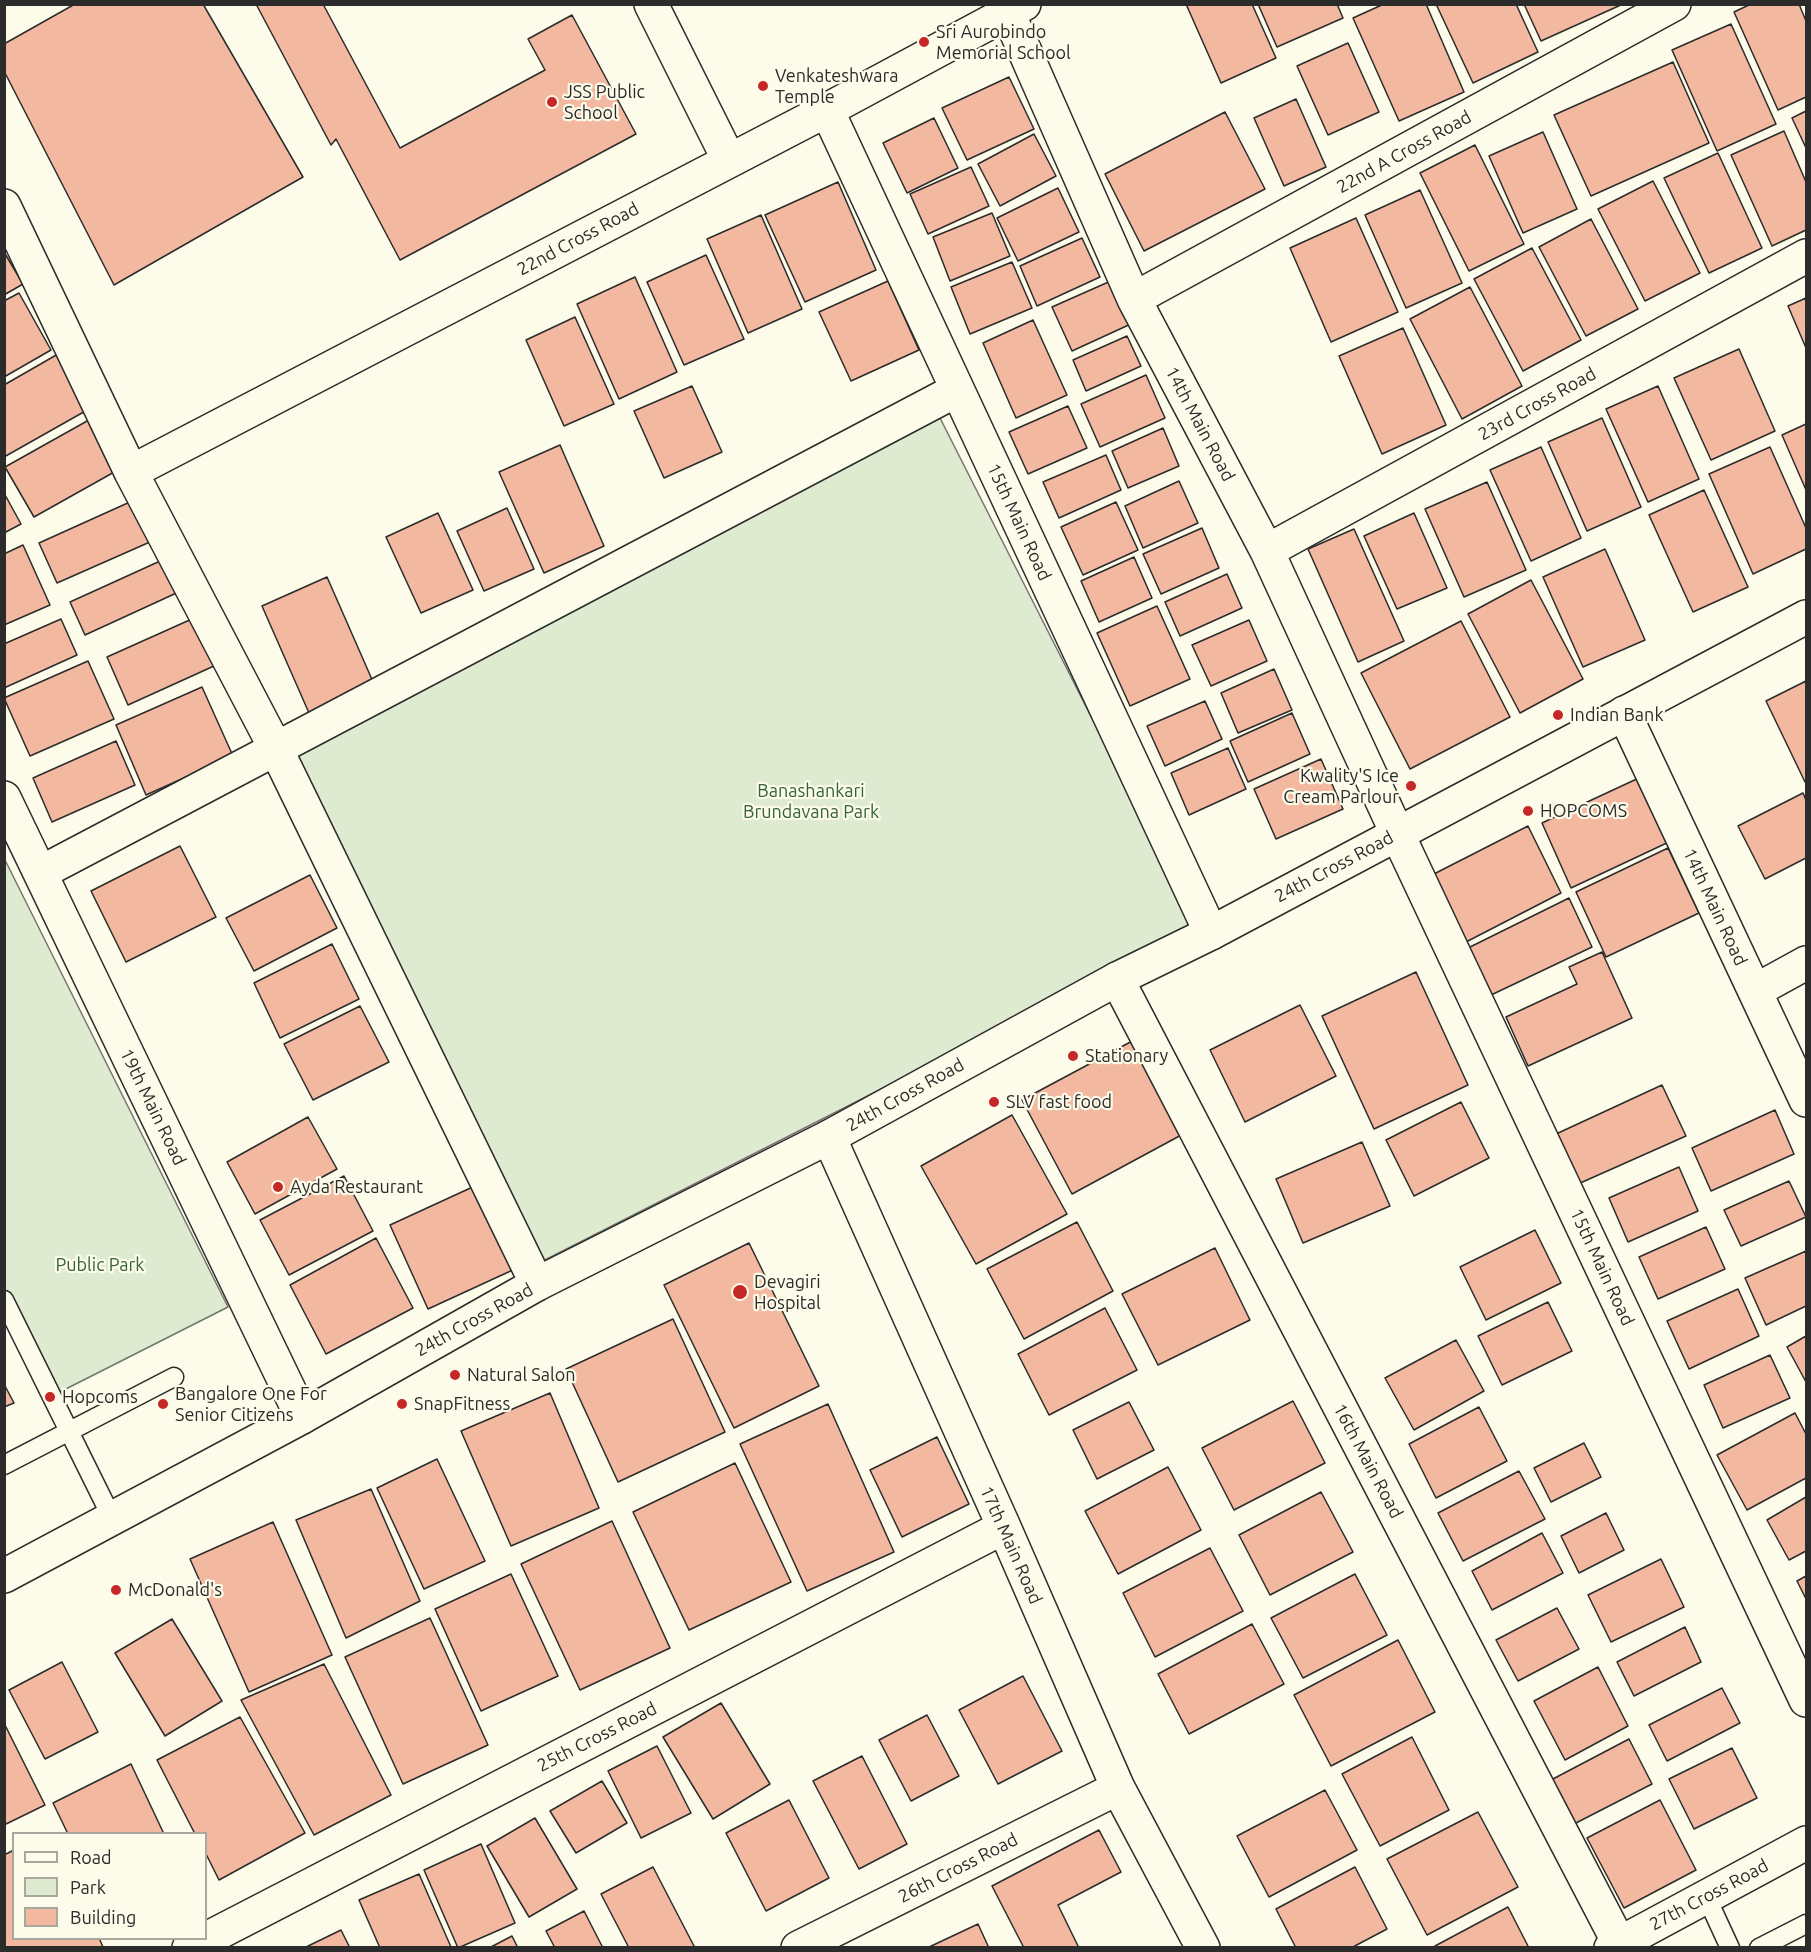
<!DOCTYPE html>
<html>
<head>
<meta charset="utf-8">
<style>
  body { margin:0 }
  #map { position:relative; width:1811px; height:1952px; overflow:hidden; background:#fdfbea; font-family:Ubuntu,sans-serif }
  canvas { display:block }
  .frame { position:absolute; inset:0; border:6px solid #2b2b2b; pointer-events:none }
  .legend { position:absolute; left:12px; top:1832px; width:195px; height:108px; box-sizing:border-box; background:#fdfbea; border:2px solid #a9a89e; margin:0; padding:8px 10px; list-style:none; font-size:18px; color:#2b2b2b }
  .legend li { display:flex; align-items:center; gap:12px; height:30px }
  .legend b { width:30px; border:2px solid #a9a89e }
</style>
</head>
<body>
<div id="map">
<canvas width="1811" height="1952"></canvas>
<div class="frame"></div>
<ul class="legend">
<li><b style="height:8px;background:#fdfbea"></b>Road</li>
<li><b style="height:16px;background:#deebd1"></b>Park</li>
<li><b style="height:16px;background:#f2b8a0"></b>Building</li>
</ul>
</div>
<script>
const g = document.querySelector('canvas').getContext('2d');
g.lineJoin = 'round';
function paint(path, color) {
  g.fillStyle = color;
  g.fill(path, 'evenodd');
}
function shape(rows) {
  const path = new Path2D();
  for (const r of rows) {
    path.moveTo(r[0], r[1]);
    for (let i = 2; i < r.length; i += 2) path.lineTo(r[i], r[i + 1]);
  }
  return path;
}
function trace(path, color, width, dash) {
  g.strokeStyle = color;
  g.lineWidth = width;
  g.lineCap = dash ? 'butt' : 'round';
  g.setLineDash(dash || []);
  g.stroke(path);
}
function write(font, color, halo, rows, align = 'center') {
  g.font = font + ' Ubuntu,sans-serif';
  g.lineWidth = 4.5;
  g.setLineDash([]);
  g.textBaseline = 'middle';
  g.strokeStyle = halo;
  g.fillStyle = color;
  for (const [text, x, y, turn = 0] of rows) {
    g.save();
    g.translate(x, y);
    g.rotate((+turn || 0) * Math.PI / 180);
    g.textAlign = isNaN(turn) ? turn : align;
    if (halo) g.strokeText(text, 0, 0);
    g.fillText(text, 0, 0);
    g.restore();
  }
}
const green = shape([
  [938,414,1198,928,539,1263,279,749,938,414],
  [4,858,228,1307,50,1397,5,1306,4,858]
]);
const building = shape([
  [75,4,203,4,303,177,114,285,4,71,4,44,75,4],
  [256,4,323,4,400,148,545,70,528,39,572,15,636,134,400,260,336,139,331,145,256,4],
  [1186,4,1252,4,1276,58,1221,83,1186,4],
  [1258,4,1337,4,1343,18,1277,47,1258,4],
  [1384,4,1426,4,1464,92,1399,121,1353,18,1384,4],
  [1436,4,1516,4,1538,52,1473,83,1436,4],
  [1524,4,1623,4,1541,41,1524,4],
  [1751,4,1799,4,1806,21,1806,97,1778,110,1734,12,1751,4],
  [1731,24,1776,124,1717,151,1672,50,1731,24],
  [1348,43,1379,112,1328,135,1297,66,1348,43],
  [1673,62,1709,143,1591,196,1554,115,1673,62],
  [1009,77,1034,129,967,160,942,108,1009,77],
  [1296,99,1326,167,1284,186,1254,118,1296,99],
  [1806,111,1806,148,1792,118,1806,111],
  [1225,112,1265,189,1144,251,1105,174,1225,112],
  [934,118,958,168,907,193,883,143,934,118],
  [1784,131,1806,182,1806,230,1772,246,1731,155,1784,131],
  [1543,132,1577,209,1523,233,1489,156,1543,132],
  [1034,134,1056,176,1000,206,978,164,1034,134],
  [1475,145,1524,244,1469,271,1420,173,1475,145],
  [1718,153,1762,248,1709,273,1664,178,1718,153],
  [971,167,989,206,928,234,910,194,971,167],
  [1653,181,1700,273,1645,301,1598,209,1653,181],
  [838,182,876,270,805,302,765,215,838,182],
  [1058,188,1079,232,1018,261,997,218,1058,188],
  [1420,190,1462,283,1406,308,1365,215,1420,190],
  [992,213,1010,256,950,281,933,237,992,213],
  [761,215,802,309,748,333,707,239,761,215],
  [1356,218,1398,312,1331,342,1290,248,1356,218],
  [1591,219,1638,309,1586,336,1539,247,1591,219],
  [1082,238,1100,277,1037,306,1020,266,1082,238],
  [1532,248,1581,340,1523,371,1474,279,1532,248],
  [4,252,23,284,4,295,4,252],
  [706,255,744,339,684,365,647,282,706,255],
  [1012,262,1032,308,970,334,951,287,1012,262],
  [635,277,677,372,619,399,577,304,635,277],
  [1113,280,1133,323,1072,351,1052,307,1113,280],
  [888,281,919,350,851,381,819,312,888,281],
  [1470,287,1522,386,1462,419,1410,319,1470,287],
  [19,293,51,350,4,377,4,301,19,293],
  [1806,298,1806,348,1788,306,1806,298],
  [575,317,614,404,564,426,526,340,575,317],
  [1033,320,1067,395,1016,418,983,343,1033,320],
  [1403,328,1446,425,1382,454,1339,356,1403,328],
  [1127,336,1141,366,1086,391,1073,360,1127,336],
  [1739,349,1775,431,1711,460,1674,378,1739,349],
  [58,354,89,409,4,457,4,385,58,354],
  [1146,375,1165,418,1100,447,1081,404,1146,375],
  [692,386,722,452,664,478,634,411,692,386],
  [1658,386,1699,479,1648,502,1606,409,1658,386],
  [1068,406,1087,448,1028,474,1009,432,1068,406],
  [96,416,125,466,34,517,5,467,96,416],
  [1602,418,1641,507,1587,531,1548,442,1602,418],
  [1806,424,1806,490,1782,435,1806,424],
  [1163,428,1179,466,1128,488,1112,451,1163,428],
  [560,445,604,546,544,573,499,472,560,445],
  [1541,447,1581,538,1531,561,1490,470,1541,447],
  [1770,447,1806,528,1806,549,1753,574,1709,474,1770,447],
  [1106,455,1121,490,1059,518,1043,482,1106,455],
  [1179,481,1198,523,1143,548,1125,506,1179,481],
  [1487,482,1526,570,1464,597,1425,509,1487,482],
  [1704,490,1748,587,1693,612,1649,515,1704,490],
  [4,493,21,524,4,533,4,493],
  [141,497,159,538,57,583,39,543,141,497],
  [1116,502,1138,550,1083,575,1061,527,1116,502],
  [507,508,534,569,484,591,457,531,507,508],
  [438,513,473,590,421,613,386,537,438,513],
  [1414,513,1447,588,1397,609,1364,536,1414,513],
  [1202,528,1219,568,1161,594,1143,554,1202,528],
  [1354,529,1404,641,1358,662,1308,549,1354,529],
  [23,545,50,605,4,625,4,554,23,545],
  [1605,549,1645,640,1583,667,1543,577,1605,549],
  [169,557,183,590,85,635,70,602,169,557],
  [1134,557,1152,598,1099,622,1081,581,1134,557],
  [1227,574,1242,608,1180,636,1165,602,1227,574],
  [327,577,374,684,309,713,262,606,327,577],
  [1531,580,1583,679,1520,713,1468,614,1531,580],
  [1157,606,1190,679,1130,706,1097,633,1157,606],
  [203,614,225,661,128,705,107,657,203,614],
  [61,619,77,655,4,688,4,644,61,619],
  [1249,620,1267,661,1211,686,1192,645,1249,620],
  [1461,621,1510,717,1410,769,1361,673,1461,621],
  [88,661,114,719,30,756,4,698,88,661],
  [1274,669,1292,710,1238,733,1221,693,1274,669],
  [1806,681,1806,781,1805,782,1766,701,1806,681],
  [202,687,233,756,146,795,116,725,202,687],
  [1205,701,1222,739,1165,766,1147,726,1205,701],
  [1292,713,1310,754,1248,782,1230,741,1292,713],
  [116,741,135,785,52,822,33,778,116,741],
  [1228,748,1246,789,1189,815,1171,773,1228,748],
  [1321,759,1343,809,1276,839,1254,789,1321,759],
  [1641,777,1671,841,1571,888,1542,823,1641,777],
  [1803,793,1806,800,1806,858,1765,879,1738,826,1803,793],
  [1528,826,1561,893,1464,943,1430,876,1528,826],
  [180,846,216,917,126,962,91,891,180,846],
  [1668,848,1699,913,1606,957,1576,892,1668,848],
  [310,875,337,928,254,971,226,918,310,875],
  [1569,898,1592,947,1489,996,1466,949,1569,898],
  [332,944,359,999,280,1038,254,983,332,944],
  [1602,952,1632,1018,1528,1066,1506,1017,1577,984,1569,967,1602,952],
  [1416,972,1468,1085,1374,1129,1322,1016,1416,972],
  [1300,1005,1336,1076,1245,1122,1210,1050,1300,1005],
  [360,1006,389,1062,313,1100,284,1044,360,1006],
  [1136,1039,1185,1133,1072,1194,1022,1100,1136,1039],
  [1662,1085,1686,1136,1578,1184,1556,1134,1662,1085],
  [1461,1102,1489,1158,1414,1196,1386,1140,1461,1102],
  [1775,1110,1794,1154,1711,1191,1692,1148,1775,1110],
  [1012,1115,1067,1214,976,1264,921,1166,1012,1115],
  [308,1117,337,1169,255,1214,227,1162,308,1117],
  [1362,1142,1390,1206,1303,1243,1276,1179,1362,1142],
  [1679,1167,1698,1211,1628,1242,1609,1198,1679,1167],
  [344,1176,373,1231,289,1275,260,1220,344,1176],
  [1789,1181,1806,1217,1741,1246,1724,1210,1789,1181],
  [477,1185,515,1269,428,1309,390,1225,477,1185],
  [1077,1222,1113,1291,1024,1339,987,1269,1077,1222],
  [1706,1227,1725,1269,1658,1299,1639,1257,1706,1227],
  [1535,1230,1561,1283,1486,1320,1460,1267,1535,1230],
  [376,1238,413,1308,326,1354,290,1285,376,1238],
  [749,1243,819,1386,734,1428,664,1285,749,1243],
  [1215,1248,1250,1320,1158,1365,1122,1294,1215,1248],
  [1806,1251,1806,1306,1766,1325,1745,1278,1806,1251],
  [1738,1289,1759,1336,1689,1369,1667,1321,1738,1289],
  [1548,1302,1572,1351,1502,1385,1478,1336,1548,1302],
  [1105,1308,1137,1370,1049,1415,1018,1354,1105,1308],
  [673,1319,725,1432,618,1482,566,1369,673,1319],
  [1806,1336,1806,1382,1787,1347,1806,1336],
  [1456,1340,1484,1391,1414,1430,1385,1378,1456,1340],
  [1770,1355,1790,1398,1723,1428,1704,1385,1770,1355],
  [4,1384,14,1403,4,1407,4,1384],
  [550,1393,599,1508,511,1546,461,1431,550,1393],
  [1293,1401,1325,1463,1234,1510,1202,1448,1293,1401],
  [1129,1402,1154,1450,1097,1479,1073,1430,1129,1402],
  [828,1404,894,1552,807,1591,740,1444,828,1404],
  [1479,1407,1507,1461,1436,1498,1409,1444,1479,1407],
  [1795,1413,1806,1434,1806,1478,1747,1510,1717,1455,1795,1413],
  [937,1437,969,1504,902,1537,870,1470,937,1437],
  [1584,1443,1601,1477,1551,1502,1534,1468,1584,1443],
  [437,1459,485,1561,424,1589,377,1488,437,1459],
  [735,1463,791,1582,689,1630,633,1512,735,1463],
  [1168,1467,1201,1530,1118,1574,1085,1511,1168,1467],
  [1519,1471,1545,1519,1463,1561,1438,1513,1519,1471],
  [371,1489,420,1601,346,1638,296,1520,371,1489],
  [1321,1492,1353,1552,1270,1595,1239,1535,1321,1492],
  [1806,1497,1806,1551,1789,1560,1767,1520,1806,1497],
  [1606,1513,1624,1550,1579,1573,1561,1536,1606,1513],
  [612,1521,670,1648,580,1690,521,1564,612,1521],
  [273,1522,332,1655,249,1692,190,1559,273,1522],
  [1542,1533,1563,1573,1492,1610,1472,1571,1542,1533],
  [1210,1548,1243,1611,1155,1657,1123,1593,1210,1548],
  [1661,1559,1684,1607,1611,1642,1588,1595,1661,1559],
  [511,1574,558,1676,481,1711,435,1609,511,1574],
  [1355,1574,1387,1635,1303,1678,1271,1618,1355,1574],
  [1806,1576,1806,1599,1797,1581,1806,1576],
  [1557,1608,1579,1649,1518,1681,1496,1640,1557,1608],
  [430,1618,488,1745,403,1784,345,1657,430,1618],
  [172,1619,222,1701,165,1736,115,1653,172,1619],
  [1252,1624,1284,1684,1189,1734,1158,1674,1252,1624],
  [1685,1627,1701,1662,1634,1696,1617,1662,1685,1627],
  [1398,1640,1435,1712,1331,1766,1294,1695,1398,1640],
  [62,1662,98,1732,45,1759,9,1690,62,1662],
  [324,1664,391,1795,314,1835,241,1700,324,1664],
  [1598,1667,1628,1726,1565,1760,1534,1701,1598,1667],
  [1023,1676,1062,1751,998,1784,959,1710,1023,1676],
  [1722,1688,1740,1723,1667,1761,1649,1725,1722,1688],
  [721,1703,770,1784,713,1819,663,1737,721,1703],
  [927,1715,959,1776,911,1801,879,1740,927,1715],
  [240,1717,305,1833,219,1880,206,1854,206,1834,195,1834,157,1760,240,1717],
  [4,1723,45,1805,4,1825,4,1723],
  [1412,1737,1449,1810,1380,1846,1342,1774,1412,1737],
  [1629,1739,1652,1784,1574,1824,1551,1780,1629,1739],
  [657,1746,691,1813,641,1838,608,1771,657,1746],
  [1732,1748,1757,1798,1694,1829,1669,1779,1732,1748],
  [862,1756,907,1844,859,1869,813,1781,862,1756],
  [131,1764,164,1834,68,1834,53,1803,131,1764],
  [602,1781,627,1823,576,1853,550,1811,602,1781],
  [1325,1790,1357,1850,1269,1897,1237,1836,1325,1790],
  [789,1800,829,1878,766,1911,726,1833,789,1800],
  [1660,1800,1696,1870,1624,1908,1587,1838,1660,1800],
  [1478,1812,1518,1887,1427,1935,1387,1859,1478,1812],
  [535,1818,577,1889,529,1917,487,1846,535,1818],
  [1099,1830,1121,1872,1058,1905,1079,1948,1024,1948,992,1886,1099,1830],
  [481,1844,515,1923,458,1948,424,1870,481,1844],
  [14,1850,14,1938,99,1938,103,1947,4,1948,4,1855,14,1850],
  [653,1867,695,1948,629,1948,601,1894,653,1867],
  [1355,1867,1387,1929,1351,1948,1296,1948,1276,1909,1355,1867],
  [419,1874,451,1947,380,1948,359,1900,419,1874],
  [1508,1907,1529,1948,1436,1948,1435,1946,1508,1907],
  [584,1911,603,1948,555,1948,546,1931,584,1911],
  [978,1924,989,1948,927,1948,978,1924],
  [341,1930,350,1948,304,1948,341,1930],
  [512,1936,518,1948,489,1948,512,1936]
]);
const service = shape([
  [4,1300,112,1518],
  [4,1465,174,1377],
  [1706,1896,1730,1948],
  [1759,1948,1806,1924]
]);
const minor = shape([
  [651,4,729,160],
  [1008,13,1134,299,1267,551,1397,833,1806,1700],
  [827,110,1211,933],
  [4,206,131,472,276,749,537,1284],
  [1134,299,1674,4],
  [131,472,827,110,1024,4],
  [1267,551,1806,256],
  [1624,713,1806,1100],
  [4,798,302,1417],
  [40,873,957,390],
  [1117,979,1619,1943],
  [1755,991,1806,963],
  [829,1137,1004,1527,1118,1788,1203,1948],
  [189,1948,1004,1527],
  [798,1948,1118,1788],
  [1611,1948,1806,1843]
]);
const tertiary = shape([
  [4,1576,302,1417,537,1284,829,1137,1117,979,1211,933,1806,617]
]);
const markers = [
  [924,42,6,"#c62828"],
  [763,86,6,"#c62828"],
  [552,102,6,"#c62828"],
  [1558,715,6,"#c62828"],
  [1411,786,6,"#c62828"],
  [1528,811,6,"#c62828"],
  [1073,1056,6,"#c62828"],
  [994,1102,6,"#c62828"],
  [278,1187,6,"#c62828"],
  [740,1292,8,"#c62828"],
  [455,1375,6,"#c62828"],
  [50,1397,6,"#c62828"],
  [163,1404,6,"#c62828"],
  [402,1404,6,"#c62828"],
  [116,1590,6,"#c62828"]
];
const poiNames = [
  ["Sri Aurobindo",936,32],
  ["Memorial School",936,53],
  ["Venkateshwara",775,76],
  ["Temple",775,97],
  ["JSS Public",564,92],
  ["School",564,113],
  ["Indian Bank",1570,715],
  ["Kwality'S Ice",1399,776,"right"],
  ["Cream Parlour",1399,797,"right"],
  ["HOPCOMS",1540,811],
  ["Stationary",1085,1056],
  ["SLV fast food",1006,1102],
  ["Ayda Restaurant",290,1187],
  ["Devagiri",754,1282],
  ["Hospital",754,1303],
  ["Natural Salon",467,1375],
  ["Bangalore One For",175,1394],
  ["Senior Citizens",175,1415],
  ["Hopcoms",62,1397],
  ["SnapFitness",414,1404],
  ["McDonald's",128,1590]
];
const streetNames = [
  ["22nd A Cross Road",1404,152,-29],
  ["22nd Cross Road",578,239,-28],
  ["23rd Cross Road",1537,404,-29],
  ["14th Main Road",1200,424,62],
  ["15th Main Road",1019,522,65],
  ["24th Cross Road",1334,867,-28],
  ["14th Main Road",1715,907,65],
  ["24th Cross Road",905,1095,-29],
  ["19th Main Road",153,1107,64],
  ["15th Main Road",1602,1267,65],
  ["24th Cross Road",474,1320,-29],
  ["16th Main Road",1368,1461,62],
  ["17th Main Road",1011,1545,66],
  ["25th Cross Road",597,1737,-27],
  ["26th Cross Road",958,1868,-27],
  ["27th Cross Road",1709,1895,-28]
];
const parkNames = [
  ["Banashankari",811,791],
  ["Brundavana Park",811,812],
  ["Public Park",100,1265]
];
paint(green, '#deebd1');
trace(green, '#74746e', 1.5);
paint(building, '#f2b8a0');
trace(building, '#2b2b2b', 1.5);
trace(service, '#2b2b2b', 21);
trace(minor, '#2b2b2b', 36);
trace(tertiary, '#2b2b2b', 36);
trace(service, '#fdfbea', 18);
trace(minor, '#fdfbea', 33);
trace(tertiary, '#fdfbea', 33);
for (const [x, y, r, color] of markers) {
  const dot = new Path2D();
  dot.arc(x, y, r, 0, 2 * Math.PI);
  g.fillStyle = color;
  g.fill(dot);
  trace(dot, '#fdfbea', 2);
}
write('18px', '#2b2b2b', '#fdfbea', poiNames, 'left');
write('18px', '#2b2b2b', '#fdfbea', streetNames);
write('18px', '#34623c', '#fdfbea', parkNames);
</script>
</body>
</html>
